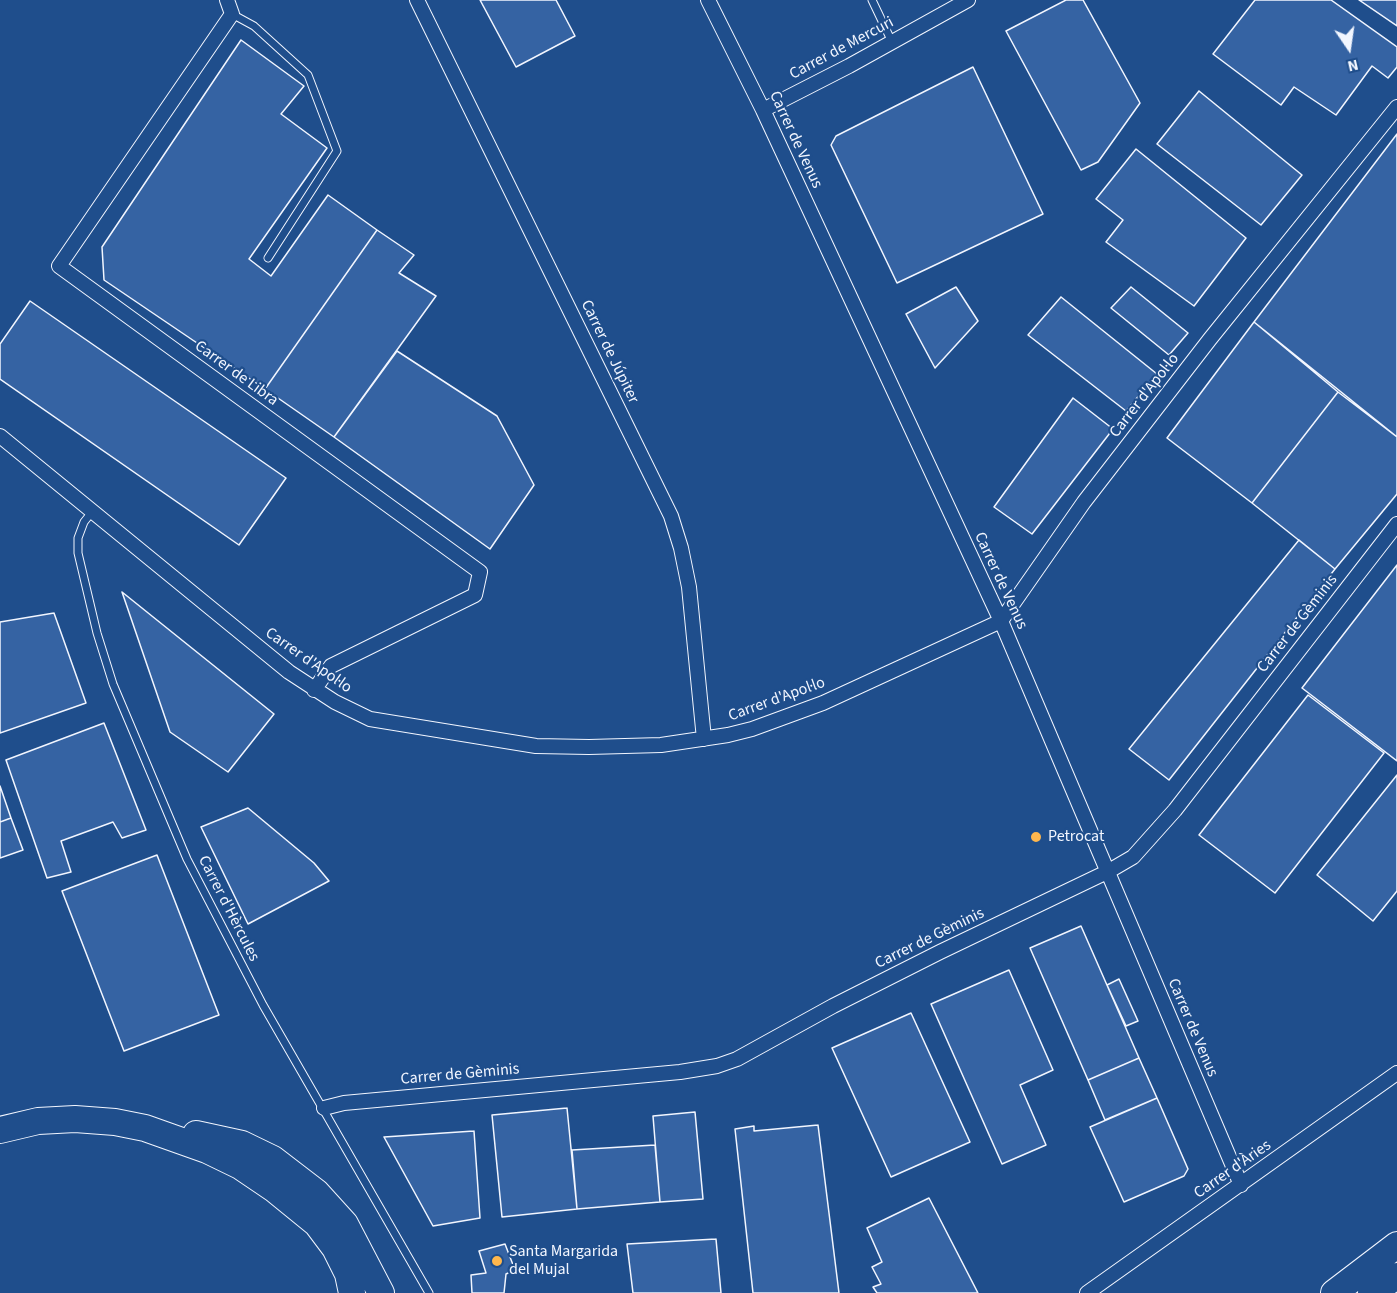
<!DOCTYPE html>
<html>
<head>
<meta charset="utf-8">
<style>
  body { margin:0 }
  #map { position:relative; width:1397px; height:1293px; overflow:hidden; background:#1f4e8c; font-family:"Source Sans 3",sans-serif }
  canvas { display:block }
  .north { position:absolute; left:1319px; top:18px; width:60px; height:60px; -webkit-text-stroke:4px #1f4e8c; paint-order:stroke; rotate:167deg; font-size:16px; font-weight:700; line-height:24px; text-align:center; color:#f2f6ff }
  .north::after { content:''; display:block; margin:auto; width:21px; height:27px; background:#f2f6ff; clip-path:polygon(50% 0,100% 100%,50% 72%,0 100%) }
</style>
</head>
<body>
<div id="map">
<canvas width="1397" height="1293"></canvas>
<div class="north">N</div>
</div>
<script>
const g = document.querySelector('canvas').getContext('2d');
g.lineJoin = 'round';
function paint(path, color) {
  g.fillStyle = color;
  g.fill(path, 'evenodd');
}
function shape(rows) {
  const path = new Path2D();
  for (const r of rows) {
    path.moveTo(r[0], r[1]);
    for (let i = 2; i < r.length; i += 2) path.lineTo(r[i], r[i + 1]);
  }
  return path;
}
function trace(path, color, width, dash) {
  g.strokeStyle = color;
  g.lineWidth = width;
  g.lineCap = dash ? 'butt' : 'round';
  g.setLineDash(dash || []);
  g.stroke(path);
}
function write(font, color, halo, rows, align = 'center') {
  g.font = font + ' "Source Sans 3",sans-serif';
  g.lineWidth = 4.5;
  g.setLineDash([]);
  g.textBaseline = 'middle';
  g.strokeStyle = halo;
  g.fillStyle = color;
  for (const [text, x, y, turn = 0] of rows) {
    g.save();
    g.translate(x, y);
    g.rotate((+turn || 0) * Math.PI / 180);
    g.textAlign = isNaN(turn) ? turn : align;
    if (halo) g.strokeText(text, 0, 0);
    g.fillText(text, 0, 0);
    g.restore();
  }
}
const building = shape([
  [480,0,556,0,575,36,516,67,480,0],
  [1066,0,1083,0,1140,103,1098,162,1081,170,1006,31,1066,0],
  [1255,0,1331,0,1397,47,1397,67,1388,78,1372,66,1336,115,1294,87,1281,105,1213,54,1255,0],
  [1359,0,1397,0,1397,26,1359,0],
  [241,40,304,86,281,114,327,148,249,259,271,276,328,195,377,230,265,389,104,280,102,247,241,40],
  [973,67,1043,214,897,283,831,145,836,136,973,67],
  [1199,91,1302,175,1261,225,1157,144,1199,91],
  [1397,134,1397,437,1254,322,1397,134],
  [1136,149,1246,238,1194,306,1106,242,1123,220,1096,199,1136,149],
  [377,230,414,255,399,273,436,296,334,437,265,389,377,230],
  [956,287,978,321,935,368,906,314,956,287],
  [1131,287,1188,333,1169,355,1111,308,1131,287],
  [1061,297,1157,374,1126,411,1028,335,1061,297],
  [30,301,286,478,239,545,0,379,0,344,30,301],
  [1254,322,1338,392,1252,503,1167,438,1254,322],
  [397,351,497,416,534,485,490,549,334,437,397,351],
  [1338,392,1397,437,1397,494,1335,569,1252,503,1338,392],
  [1073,398,1113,429,1032,534,994,507,1073,398],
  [1299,540,1335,569,1169,780,1129,749,1299,540],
  [1397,565,1397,761,1302,688,1397,565],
  [122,592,274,714,228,772,170,732,122,592],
  [54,613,86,703,0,733,0,622,54,613],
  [1308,695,1384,753,1275,893,1199,835,1308,695],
  [104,723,146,830,122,838,113,822,61,841,71,872,47,878,6,760,104,723],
  [1397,775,1397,891,1373,921,1317,875,1397,775],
  [0,786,11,818,0,822,0,786],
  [248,808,314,863,329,881,248,924,201,827,248,808],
  [11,818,23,850,0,858,0,822,11,818],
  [157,855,219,1015,124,1051,62,891,157,855],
  [1081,926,1139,1058,1088,1080,1030,948,1081,926],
  [1009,970,1053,1070,1020,1085,1046,1145,1002,1164,931,1004,1009,970],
  [1119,979,1138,1021,1126,1026,1107,985,1119,979],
  [911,1013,970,1142,891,1177,832,1048,911,1013],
  [1139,1058,1157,1098,1105,1120,1088,1080,1139,1058],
  [1157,1098,1188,1169,1184,1176,1124,1202,1090,1127,1157,1098],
  [567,1108,577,1209,502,1217,492,1115,567,1108],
  [695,1112,703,1199,660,1202,653,1116,695,1112],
  [818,1125,839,1293,753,1293,735,1129,754,1126,754,1131,818,1125],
  [474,1131,480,1218,433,1226,384,1137,474,1131],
  [655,1145,660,1202,577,1209,572,1150,655,1145],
  [929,1198,978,1293,877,1293,873,1287,881,1284,872,1267,882,1262,867,1228,929,1198],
  [716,1239,721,1293,633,1293,627,1244,716,1239],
  [505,1244,515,1270,506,1274,504,1293,472,1293,471,1275,486,1273,479,1251,505,1244]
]);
const service = shape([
  [872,0,892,42],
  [232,14,254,26,308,75,337,151,268,258],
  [92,512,84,522,78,538,78,553,97,633,113,684,187,859,263,1005,429,1293]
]);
const minor = shape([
  [227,0,232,14,59,266,480,572,475,595,331,666,314,690],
  [417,0,671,516,681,548,689,587,704,739],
  [708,0,763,110,1001,621,1241,1185],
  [763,110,849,66,968,0],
  [0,436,289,672,335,702,370,719,536,746,589,747,661,745,728,735,752,729,823,703,1001,621,1084,502,1210,339,1397,107],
  [324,1108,344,1103,680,1072,717,1066,737,1059,833,1006,940,952,1109,871,1133,857,1175,810,1397,524],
  [1087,1293,1397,1073]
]);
const motorway = shape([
  [0,1130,38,1121,75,1119,115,1122,145,1128,207,1150,240,1166,274,1189,317,1224,335,1248,348,1274,352,1293],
  [196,1134,242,1144,273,1159,316,1192,345,1224,381,1293],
  [1334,1293,1397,1245],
  [1371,1293,1397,1276]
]);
const markers = [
  [1036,837,6,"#ffb74d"],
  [497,1261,6,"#ffb74d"]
];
const streetNames = [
  ["Carrer de Mercuri",842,49,-28],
  ["Carrer de Venus",795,140,65],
  ["Carrer de Júpiter",609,352,64],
  ["Carrer de Libra",236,374,36],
  ["Carrer d'Apol·lo",1145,396,-52],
  ["Carrer de Venus",1000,581,65],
  ["Carrer de Gèminis",1298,624,-52],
  ["Carrer d'Apol·lo",308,661,35],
  ["Carrer d'Apol·lo",777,700,-20],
  ["Carrer d'Hèrcules",228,909,63],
  ["Carrer de Gèminis",930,939,-26],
  ["Carrer de Venus",1192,1028,67],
  ["Carrer de Gèminis",460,1075,-5],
  ["Carrer d'Àries",1233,1170,-35]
];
const poiNames = [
  ["Petrocat",1048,837],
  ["Santa Margarida",509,1252],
  ["del Mujal",509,1270]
];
paint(building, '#3563a3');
trace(building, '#f2f6ff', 1.5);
trace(service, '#f2f6ff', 9);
trace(minor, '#f2f6ff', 16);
trace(motorway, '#f2f6ff', 28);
trace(service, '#1f4e8c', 7);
trace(minor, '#1f4e8c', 14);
trace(motorway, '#1f4e8c', 26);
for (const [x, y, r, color] of markers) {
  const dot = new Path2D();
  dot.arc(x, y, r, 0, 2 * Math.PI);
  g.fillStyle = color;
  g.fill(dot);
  trace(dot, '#1f4e8c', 2);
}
write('16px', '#f2f6ff', '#1f4e8c', streetNames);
write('16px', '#f2f6ff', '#1f4e8c', poiNames, 'left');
</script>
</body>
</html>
